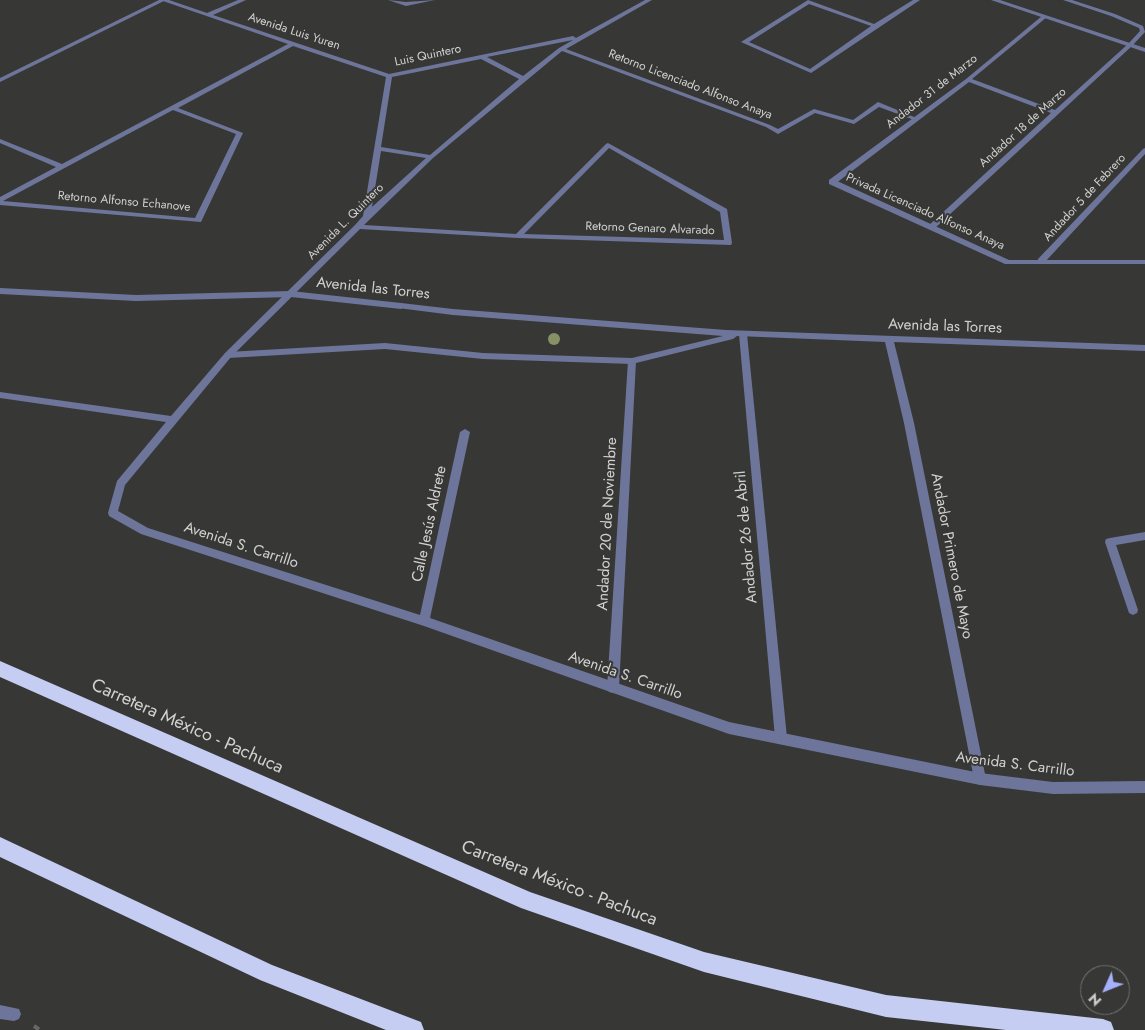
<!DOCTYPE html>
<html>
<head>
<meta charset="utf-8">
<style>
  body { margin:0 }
  #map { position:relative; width:1145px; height:1030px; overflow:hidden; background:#373835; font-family:Jost,sans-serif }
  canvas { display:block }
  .north { position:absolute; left:1080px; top:965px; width:50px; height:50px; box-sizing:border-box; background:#373835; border:1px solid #757673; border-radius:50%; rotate:226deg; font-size:14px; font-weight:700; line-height:20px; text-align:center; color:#d1d2d0 }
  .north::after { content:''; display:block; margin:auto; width:18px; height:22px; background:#a5b1fc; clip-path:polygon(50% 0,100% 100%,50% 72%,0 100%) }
</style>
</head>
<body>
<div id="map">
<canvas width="1145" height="1030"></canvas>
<div class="north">N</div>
</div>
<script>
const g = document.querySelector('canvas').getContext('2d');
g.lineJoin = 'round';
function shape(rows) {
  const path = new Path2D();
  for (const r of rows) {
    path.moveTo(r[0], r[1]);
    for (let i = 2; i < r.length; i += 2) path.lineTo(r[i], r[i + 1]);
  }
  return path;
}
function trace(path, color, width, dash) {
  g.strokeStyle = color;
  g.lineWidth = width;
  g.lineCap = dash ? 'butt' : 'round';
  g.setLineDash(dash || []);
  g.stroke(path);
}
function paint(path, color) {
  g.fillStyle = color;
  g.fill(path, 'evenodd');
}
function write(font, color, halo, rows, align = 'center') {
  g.font = font + ' Jost,sans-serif';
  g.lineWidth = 4;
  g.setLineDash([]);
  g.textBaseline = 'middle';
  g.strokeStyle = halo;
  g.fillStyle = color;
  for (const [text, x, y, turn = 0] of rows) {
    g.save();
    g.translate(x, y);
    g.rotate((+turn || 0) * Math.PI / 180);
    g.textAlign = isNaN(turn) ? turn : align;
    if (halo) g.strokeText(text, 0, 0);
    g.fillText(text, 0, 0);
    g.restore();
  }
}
const path = shape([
  [34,1026,40,1030]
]);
const service = shape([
  [1063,0,1072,0,1115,14,1143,26,1145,32,1132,46,1128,46,1128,44,1140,31,1139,28,1111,16,1063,0]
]);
const pedestrian = shape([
  [159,0,166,0,0,82,0,78,159,0],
  [1042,16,1047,17,972,79,1055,110,1128,44,1133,45,934,229,931,229,927,227,1051,113,969,82,835,184,829,184,829,180,966,79,1042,16],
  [1145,148,1145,154,1044,263,1038,263,1038,259,1143,149,1145,148],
  [291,291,401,303,405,306,401,309,291,297,136,301,132,298,136,295,291,291],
  [743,331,747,334,787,738,785,742,781,744,777,742,775,738,739,334,743,331],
  [385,343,389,346,385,349,228,358,224,355,228,352,385,343],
  [632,358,636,361,619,688,617,692,613,693,609,692,607,688,628,361,632,358],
  [909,420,914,423,986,779,984,783,980,785,976,783,974,779,904,423,909,420]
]);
const minor = shape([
  [160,0,169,0,207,13,238,0,246,0,213,15,389,74,573,36,576,38,645,0,652,0,566,49,770,125,778,129,814,109,853,120,878,102,919,119,914,120,879,107,854,124,815,113,778,134,766,127,562,51,433,158,364,225,516,234,606,144,608,143,727,209,732,243,731,245,518,238,360,229,231,357,125,485,118,511,148,528,420,615,460,432,465,429,470,432,430,618,729,722,980,773,1053,782,1145,781,1145,793,1053,794,980,785,729,734,424,626,141,534,109,516,108,513,117,481,166,422,0,398,0,392,171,416,225,353,355,225,363,216,386,77,293,46,178,108,243,133,201,222,0,205,0,197,56,167,0,143,0,139,62,164,288,44,160,0],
  [573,40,559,48,523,76,487,57,573,40],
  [481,59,519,79,430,155,381,147,392,77,481,59],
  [173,110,236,134,195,218,3,201,173,110],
  [609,148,720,212,724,240,524,234,609,148],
  [381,151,426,158,372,207,381,151],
  [388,0,406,2,435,0,406,6,388,0],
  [808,0,874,24,913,0,920,0,811,73,741,42,808,0],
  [809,4,871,26,810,69,749,42,809,4],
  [991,0,1000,0,1145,48,1145,52,991,0],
  [829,180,835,180,1009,260,1145,260,1145,264,1005,264,829,184,829,180],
  [0,288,136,295,140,298,136,301,0,294,0,288],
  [401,303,453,309,726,330,1145,345,1145,351,894,342,914,423,909,426,904,423,885,342,737,336,733,339,632,364,483,359,385,349,381,346,385,343,483,353,632,358,723,336,453,315,398,308,397,306,401,303],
  [1145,532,1145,540,1116,545,1138,610,1137,613,1133,615,1129,613,1128,610,1105,542,1106,539,1110,538,1145,532],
  [0,1005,19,1009,21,1014,19,1019,14,1021,0,1019,0,1005]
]);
const motorway = shape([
  [0,661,530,892,704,952,886,995,1103,1019,1111,1022,1114,1030,1006,1030,886,1017,704,972,521,908,0,677,0,661],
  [0,837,272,965,421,1022,424,1030,386,1030,260,980,0,857,0,837]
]);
const trees = [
  [554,339]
];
const farStreetnames = [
  ["Avenida Luis Yuren",294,32,18],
  ["Luis Quintero",428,56,-12],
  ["Retorno Licenciado Alfonso Anaya",690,85,21],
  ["Andador 31 de Marzo",932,92,-38],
  ["Andador 18 de Marzo",1023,128,-42],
  ["Andador 5 de Febrero",1085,198,-47],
  ["Retorno Alfonso Echanove",124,202,5],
  ["Privada Licenciado Alfonso Anaya",925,212,24],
  ["Avenida L. Quintero",346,222,-45],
  ["Retorno Genaro Alvarado",650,229,2]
];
const streetNames = [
  ["Avenida las Torres",373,289,6],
  ["Avenida las Torres",945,327,2],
  ["Calle Jesús Aldrete",430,524,-78],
  ["Andador 20 de Noviembre",608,524,-87],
  ["Andador 26 de Abril",747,537,-95],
  ["Avenida S. Carrillo",241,546,18],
  ["Andador Primero de Mayo",951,556,79],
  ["Avenida S. Carrillo",625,676,19],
  ["Avenida S. Carrillo",1015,765,7]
];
const nearStreetnames = [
  ["Carretera México - Pachuca",187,727,24],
  ["Carretera México - Pachuca",559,884,21]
];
trace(path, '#676866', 4, [6, 3]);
paint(service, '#6e759a');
paint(pedestrian, '#6e759a');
paint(minor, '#6e759a');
paint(motorway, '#c6cdf2');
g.fillStyle = '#879166';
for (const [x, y] of trees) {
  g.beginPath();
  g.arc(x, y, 6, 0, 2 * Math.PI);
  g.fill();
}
write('12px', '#d1d2d0', '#373835', farStreetnames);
write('15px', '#d1d2d0', '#373835', streetNames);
write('18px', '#d1d2d0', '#373835', nearStreetnames);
</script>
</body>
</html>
